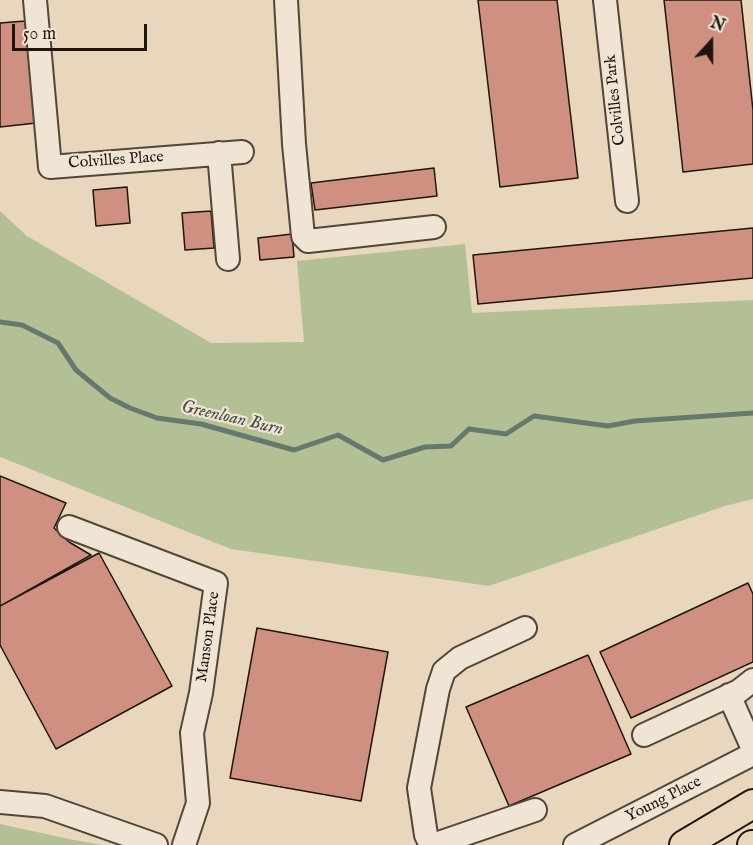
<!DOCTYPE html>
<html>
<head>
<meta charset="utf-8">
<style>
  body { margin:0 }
  #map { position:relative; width:753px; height:845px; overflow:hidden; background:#e8d7bd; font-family:"IM FELL English",serif }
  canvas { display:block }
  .north { position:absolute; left:681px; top:12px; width:60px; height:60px; -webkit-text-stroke:4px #f0e5d4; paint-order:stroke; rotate:21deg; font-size:16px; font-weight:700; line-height:24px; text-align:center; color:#1f150c }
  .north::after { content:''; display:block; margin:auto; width:21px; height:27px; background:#1f150c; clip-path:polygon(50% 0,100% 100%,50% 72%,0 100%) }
  .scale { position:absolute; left:12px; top:24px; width:135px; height:27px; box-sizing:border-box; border:3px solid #1f150c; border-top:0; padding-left:8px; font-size:18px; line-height:21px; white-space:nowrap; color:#1f150c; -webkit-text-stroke:4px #f0e5d4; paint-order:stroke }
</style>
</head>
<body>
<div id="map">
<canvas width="753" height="845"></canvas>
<div class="north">N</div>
<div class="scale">50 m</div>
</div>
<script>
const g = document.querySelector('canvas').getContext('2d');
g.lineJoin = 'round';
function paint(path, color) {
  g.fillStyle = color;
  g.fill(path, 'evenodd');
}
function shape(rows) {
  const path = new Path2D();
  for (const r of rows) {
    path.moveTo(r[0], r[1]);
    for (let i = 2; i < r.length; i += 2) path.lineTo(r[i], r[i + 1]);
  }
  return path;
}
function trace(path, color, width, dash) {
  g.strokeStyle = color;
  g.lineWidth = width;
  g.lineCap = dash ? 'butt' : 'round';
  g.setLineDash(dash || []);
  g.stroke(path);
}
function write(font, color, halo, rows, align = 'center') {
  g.font = font + ' "IM FELL English",serif';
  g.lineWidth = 4.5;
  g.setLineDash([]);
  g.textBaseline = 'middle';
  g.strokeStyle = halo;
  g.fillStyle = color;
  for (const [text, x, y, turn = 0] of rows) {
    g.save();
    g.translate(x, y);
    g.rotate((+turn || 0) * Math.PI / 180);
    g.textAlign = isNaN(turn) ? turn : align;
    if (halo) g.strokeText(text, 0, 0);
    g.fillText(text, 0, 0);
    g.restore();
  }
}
const green = shape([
  [0,211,27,236,211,343,304,342,297,261,465,244,472,313,753,300,753,499,725,506,489,586,231,549,0,457],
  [0,824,69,839,102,845,0,845]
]);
const stream = shape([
  [0,322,22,325,58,343,76,370,110,398,130,408,157,418,201,424,294,450,338,435,383,460,425,447,451,446,469,429,506,434,534,416,608,426,635,421,753,413]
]);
const building = shape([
  [478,0,557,0,578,178,500,187,478,0],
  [664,0,741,0,753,110,753,164,683,172,664,0],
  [25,21,36,123,0,127,0,23,25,21],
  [434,168,437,196,315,210,311,183,434,168],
  [127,187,130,223,96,226,93,190,127,187],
  [211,211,214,248,185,250,182,213,211,211],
  [753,228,753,278,478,304,473,255,753,228],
  [292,234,294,257,260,260,258,238,292,234],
  [0,476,66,503,54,528,69,542,91,555,0,606,0,476],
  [99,553,172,686,56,749,0,645,0,606,99,553],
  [748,583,753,594,753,662,631,718,600,652,748,583],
  [257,628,388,652,361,801,230,778,257,628],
  [588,655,631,754,509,806,466,707,588,655]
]);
const minor = shape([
  [35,0,50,167,242,152],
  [286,0,294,144,303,236,308,241,434,227],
  [605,0,627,201],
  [219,153,228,259],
  [69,527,216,583,201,693,192,733,198,803,184,845],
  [729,695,753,749],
  [644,735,739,691,753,680],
  [0,802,45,806,156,845],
  [431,845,426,835,419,788,438,689,444,671,460,658,525,628],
  [433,845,535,810],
  [575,845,753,754]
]);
const major = shape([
  [684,845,753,804],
  [752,845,753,845]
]);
const streetNames = [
  ["Colvilles Park",616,100,-96],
  ["Colvilles Place",116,161,-4],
  ["Manson Place",209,637,-82],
  ["Young Place",664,800,-27]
];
const waterNames = [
  ["Greenloan Burn",232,419,13]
];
paint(green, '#b3bf94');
trace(stream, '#67786e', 5);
paint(building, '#cf9082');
trace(building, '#1f150c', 1.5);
trace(minor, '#514638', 26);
trace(major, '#1f150c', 32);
trace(minor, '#f0e5d4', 22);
trace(major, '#e8d7bd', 28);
write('16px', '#1f150c', '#f0e5d4', streetNames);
write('italic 18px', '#494f45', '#f0e5d4', waterNames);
</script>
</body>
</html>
